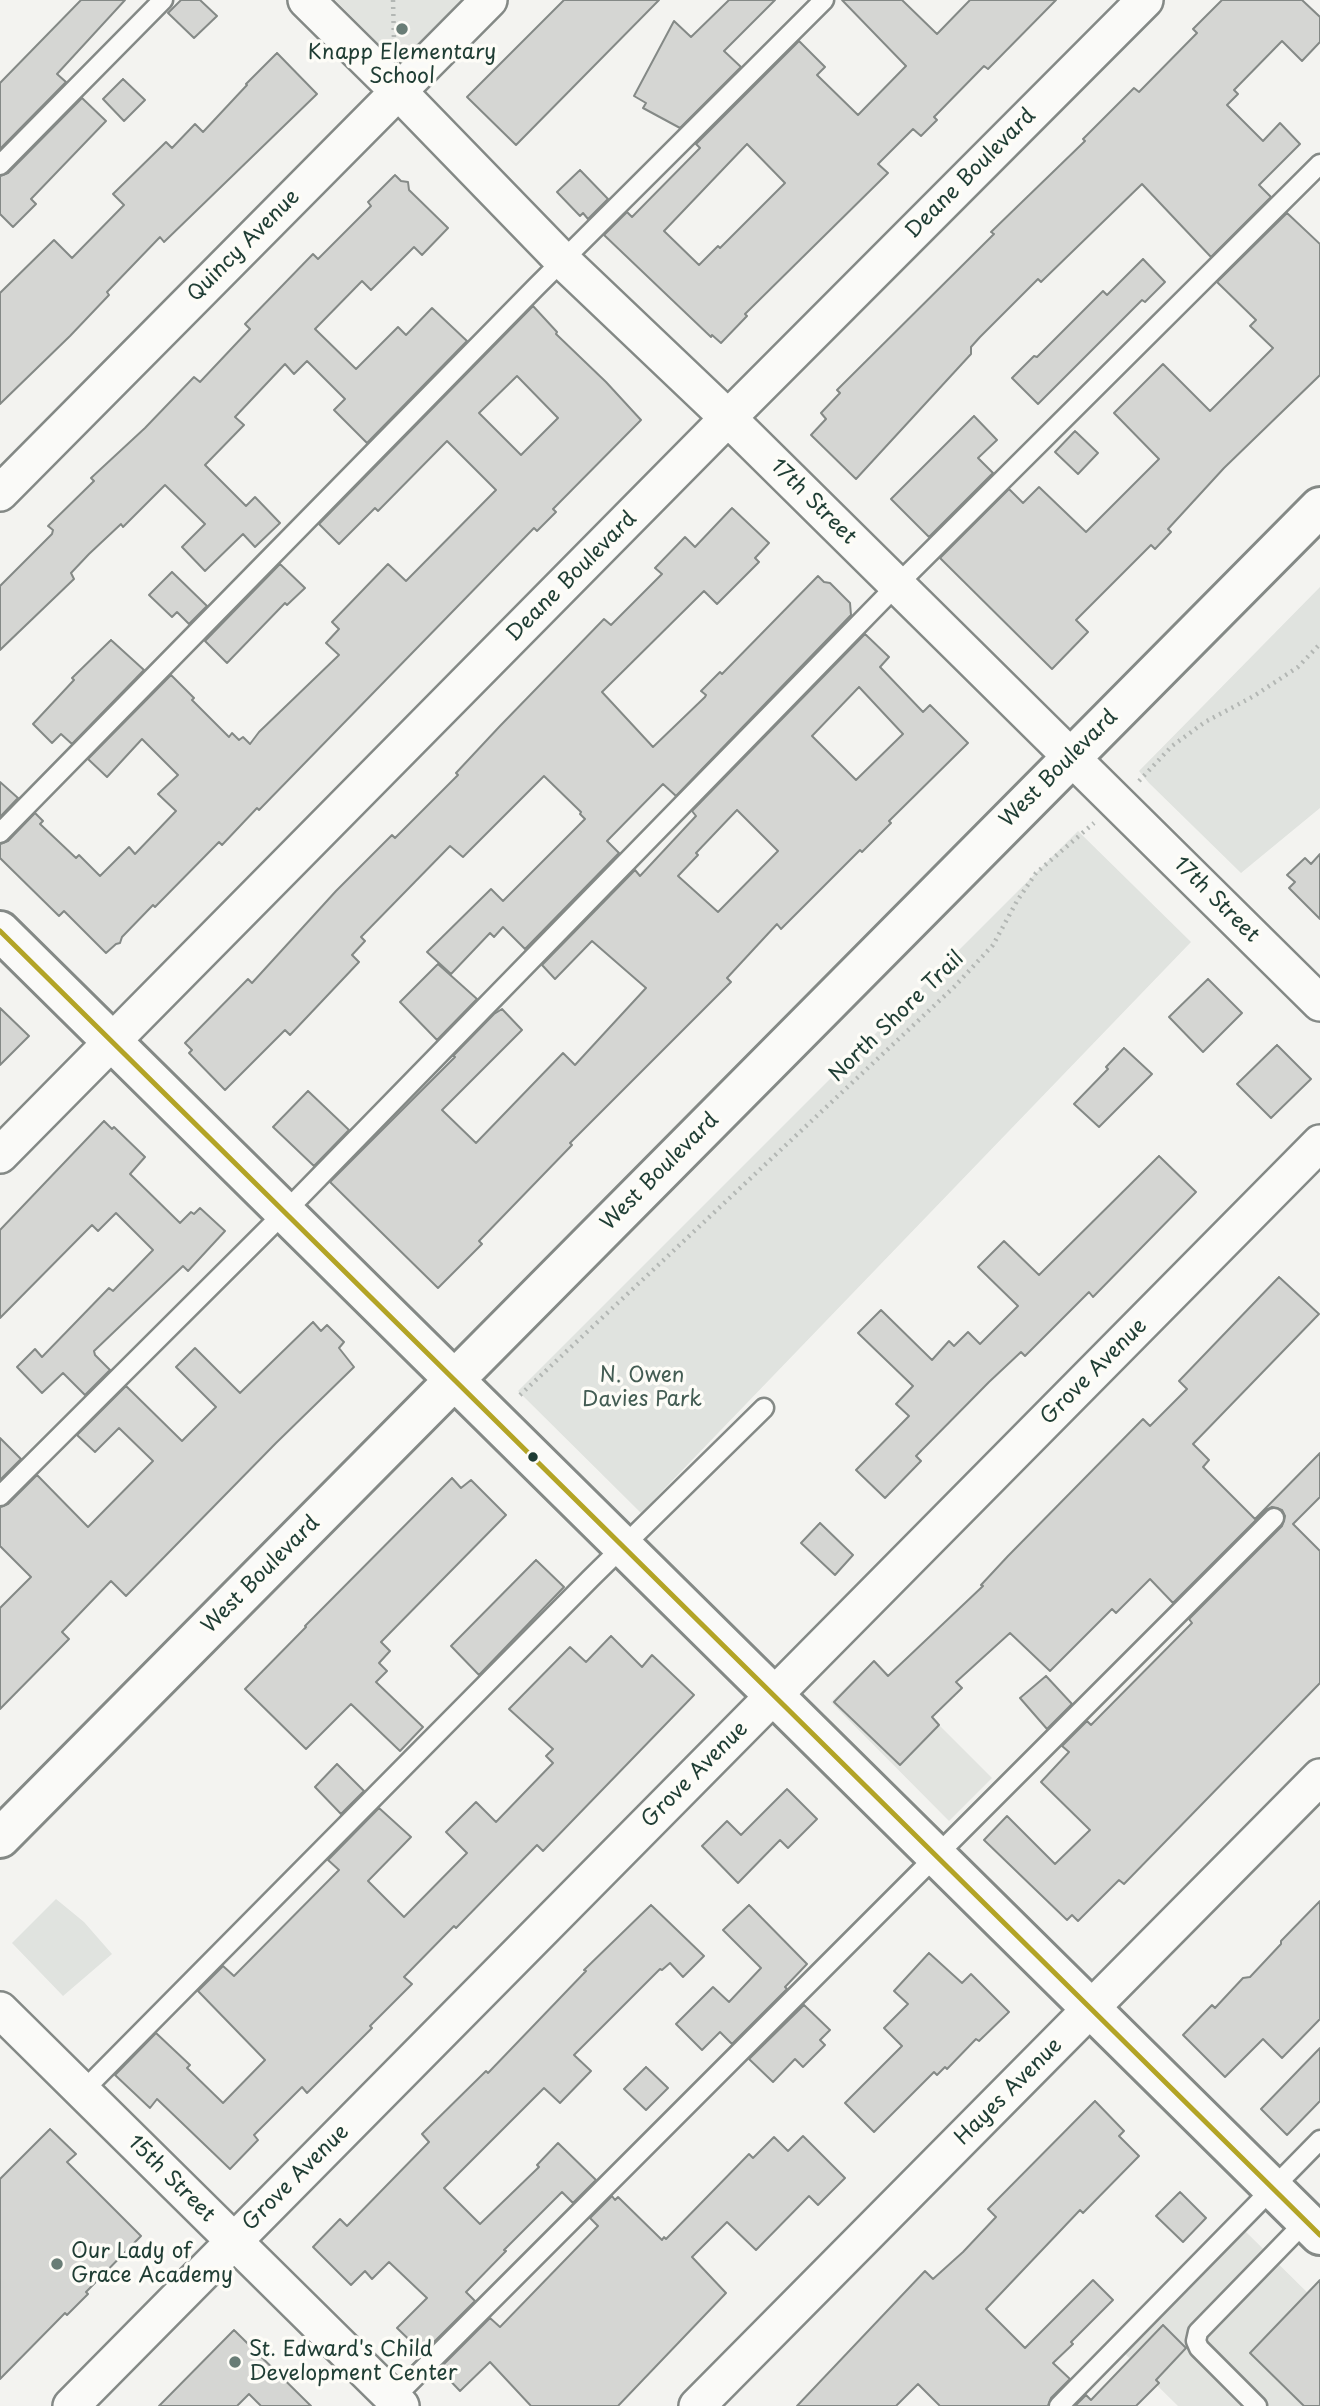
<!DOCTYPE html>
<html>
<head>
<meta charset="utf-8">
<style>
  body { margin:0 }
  canvas { display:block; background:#f3f3f0 }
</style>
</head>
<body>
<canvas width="1320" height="2406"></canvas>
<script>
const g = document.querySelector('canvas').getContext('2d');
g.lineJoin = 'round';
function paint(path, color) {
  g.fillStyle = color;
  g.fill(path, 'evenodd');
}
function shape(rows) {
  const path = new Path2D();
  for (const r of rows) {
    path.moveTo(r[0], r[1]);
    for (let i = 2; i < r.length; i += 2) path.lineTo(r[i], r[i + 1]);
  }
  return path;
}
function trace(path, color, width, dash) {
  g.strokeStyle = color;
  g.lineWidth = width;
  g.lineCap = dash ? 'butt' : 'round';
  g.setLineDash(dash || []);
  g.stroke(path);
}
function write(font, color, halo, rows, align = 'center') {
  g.font = font + ' "Playpen Sans",sans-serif';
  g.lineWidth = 7;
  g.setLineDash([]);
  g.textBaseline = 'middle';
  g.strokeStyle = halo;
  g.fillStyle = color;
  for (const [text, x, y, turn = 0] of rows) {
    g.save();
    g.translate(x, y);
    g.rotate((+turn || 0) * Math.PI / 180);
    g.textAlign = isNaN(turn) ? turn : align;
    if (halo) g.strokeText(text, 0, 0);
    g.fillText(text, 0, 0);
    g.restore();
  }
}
const built = shape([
  [335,0,469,0,413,58,396,61],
  [874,1660,992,1778,949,1821,831,1702],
  [1244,2230,1320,2305,1320,2406,1178,2406,1123,2352]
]);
const green = shape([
  [1320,587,1320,808,1241,873,1149,783,1139,771],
  [1078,831,1191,942,641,1513,518,1391],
  [56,1899,84,1922,112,1954,63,1996,12,1943]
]);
const building = shape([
  [81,0,125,0,57,74,66,82,0,149,0,83,81,0],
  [181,0,200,0,217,16,194,38,168,13,181,0],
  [564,0,659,0,516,145,467,97,564,0],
  [729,0,775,0,724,51,741,67,680,128,643,108,646,103,634,96,674,21,691,37,729,0],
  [842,0,902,0,937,34,970,0,1056,0,988,69,984,66,934,117,937,120,921,136,913,129,878,164,888,173,745,314,747,316,721,343,712,335,711,337,604,235,627,212,632,217,700,148,696,144,799,41,825,67,817,75,858,115,906,66,842,0],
  [747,144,785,183,720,248,718,246,699,265,664,231,747,144],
  [1222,0,1302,0,1320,17,1320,42,1302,61,1282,41,1234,90,1238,94,1227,105,1263,141,1280,123,1300,144,1259,185,1271,197,1211,257,1142,184,1041,282,1038,279,980,337,971,347,971,354,856,479,811,435,826,419,821,413,840,393,837,390,994,234,991,232,1085,141,1083,139,1134,88,1139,92,1197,33,1193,29,1222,0],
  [277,53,317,94,164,242,160,237,107,292,109,295,70,336,0,404,0,293,54,240,72,258,124,205,113,194,166,142,172,148,195,124,203,132,247,85,246,84,277,53],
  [123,79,145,100,124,121,103,99,123,79],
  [82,98,106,121,31,199,36,204,13,227,0,214,0,176,8,173,82,98],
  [580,170,608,199,588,219,583,213,580,216,557,192,580,170],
  [395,175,401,181,408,182,409,190,448,228,422,255,414,247,371,290,362,281,315,329,356,369,398,327,406,335,432,308,467,341,367,443,334,410,345,399,307,361,294,374,285,364,235,417,244,425,205,465,246,506,255,497,280,523,255,547,243,534,205,571,182,547,205,524,165,485,123,527,121,524,89,554,71,573,74,579,0,650,0,586,52,534,53,530,48,526,94,481,91,478,145,428,194,377,200,382,250,329,245,324,313,254,318,259,371,206,368,202,395,175],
  [1287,213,1320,244,1320,375,1224,468,1168,529,1171,532,1155,549,1151,545,1076,620,1088,632,1052,669,940,558,1009,489,1023,503,1039,487,1086,532,1159,459,1114,413,1163,364,1210,411,1273,348,1250,326,1256,320,1217,282,1287,213],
  [1143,259,1165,282,1145,302,1142,300,1038,404,1012,378,1034,356,1037,357,1103,291,1107,295,1143,259],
  [533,306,557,332,556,334,606,382,641,420,553,509,556,512,537,531,534,528,259,810,257,808,222,845,219,842,155,907,153,905,122,937,120,943,116,944,106,953,64,911,59,916,0,858,0,844,8,841,35,813,43,821,40,824,76,858,79,855,100,876,129,847,135,854,176,811,158,794,178,775,142,739,107,777,88,759,171,675,194,698,192,700,229,737,232,733,239,740,243,737,250,744,259,732,339,655,326,643,339,629,332,622,388,564,406,581,496,490,447,441,378,511,375,508,339,544,319,524,533,306],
  [517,376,558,418,521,455,479,413,517,376],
  [974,416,997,440,978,458,993,473,929,537,891,499,974,416],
  [1075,431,1098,453,1078,474,1055,452,1075,431],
  [732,508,769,543,755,558,759,562,717,604,704,591,602,692,653,747,705,697,706,695,701,691,720,672,722,674,818,576,824,582,830,583,850,603,851,615,676,796,663,784,607,841,619,853,525,949,503,927,494,937,490,933,451,974,427,952,491,889,503,901,585,819,580,814,581,812,544,776,463,857,450,846,361,937,365,941,352,955,359,962,290,1035,285,1030,225,1090,189,1053,192,1050,185,1043,248,979,252,983,336,891,392,835,395,838,458,775,456,773,500,726,604,619,611,625,662,574,655,568,685,537,695,547,732,508],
  [280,564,305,588,287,605,285,603,227,663,205,641,280,564],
  [172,572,207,606,189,624,177,612,172,617,149,595,172,572],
  [865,634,889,657,880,667,923,712,930,705,968,743,889,821,891,823,862,852,860,850,781,929,777,924,727,978,731,982,570,1143,572,1145,479,1241,482,1244,438,1288,330,1182,455,1057,453,1056,494,1014,502,1009,522,1030,442,1110,476,1143,563,1053,575,1065,646,988,592,941,555,979,542,965,635,870,640,876,696,816,692,811,865,634],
  [859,687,903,734,856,780,812,736,859,687],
  [737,810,778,851,718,912,678,876,698,855,696,853,737,810],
  [111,640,144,670,72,744,61,734,52,743,33,724,74,680,72,678,111,640],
  [0,782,18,798,0,817,0,782],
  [1320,854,1320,919,1289,888,1295,882,1287,875,1305,858,1311,864,1320,854],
  [438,964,477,999,437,1040,400,1002,438,964],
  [1208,979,1242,1013,1203,1052,1169,1017,1208,979],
  [0,1008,29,1036,0,1065,0,1008],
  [1277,1045,1311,1079,1271,1118,1237,1084,1277,1045],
  [1124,1048,1152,1074,1099,1127,1074,1104,1108,1069,1106,1067,1124,1048],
  [308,1091,349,1130,314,1166,273,1127,308,1091],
  [104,1121,112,1129,114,1127,145,1157,130,1174,180,1223,191,1212,194,1214,200,1208,225,1231,188,1271,183,1266,94,1351,95,1355,110,1370,85,1395,63,1373,42,1393,17,1367,35,1349,42,1357,109,1288,113,1291,153,1250,116,1213,98,1231,92,1225,0,1318,0,1230,104,1121],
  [1159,1156,1196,1192,1093,1297,1089,1292,1025,1356,1021,1352,989,1382,916,1456,921,1461,885,1498,856,1470,909,1416,896,1404,913,1386,858,1333,881,1310,932,1360,949,1341,954,1346,968,1332,980,1344,1018,1306,978,1267,1004,1241,1039,1275,1159,1156],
  [1279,1277,1319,1314,1193,1444,1209,1460,1203,1467,1255,1519,1320,1453,1320,1497,1293,1524,1320,1551,1320,1683,1124,1884,1119,1880,1078,1921,1072,1915,1067,1920,984,1840,1007,1816,1055,1864,1090,1830,1041,1782,1069,1752,1062,1746,1087,1721,1091,1725,1192,1623,1189,1619,1282,1526,1285,1516,1282,1510,1272,1507,1266,1510,1173,1603,1150,1579,1116,1613,1112,1609,1050,1671,1010,1633,956,1682,962,1688,932,1717,939,1725,900,1765,834,1702,874,1661,888,1676,983,1586,981,1585,1008,1556,1143,1419,1150,1426,1187,1389,1179,1381,1279,1277],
  [313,1322,321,1331,327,1325,344,1342,339,1348,354,1367,276,1443,126,1596,111,1581,62,1632,69,1639,0,1709,0,1608,31,1577,0,1546,0,1507,8,1504,37,1475,88,1527,153,1461,119,1428,95,1452,77,1435,126,1386,182,1441,216,1407,176,1367,195,1348,240,1393,313,1322],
  [0,1438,21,1459,0,1480,0,1438],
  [452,1478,461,1488,471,1480,506,1515,381,1642,390,1651,379,1663,387,1671,376,1682,423,1727,400,1751,351,1704,306,1749,245,1689,306,1627,305,1626,452,1478],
  [820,1523,853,1555,835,1575,801,1543,820,1523],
  [536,1560,564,1587,479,1675,451,1646,536,1560],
  [611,1636,642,1667,652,1655,694,1695,543,1851,537,1845,456,1928,454,1926,404,1977,412,1984,370,2026,372,2028,307,2093,302,2087,254,2135,258,2140,230,2169,157,2099,150,2108,115,2075,156,2033,190,2065,187,2068,223,2103,265,2060,198,1991,223,1966,234,1976,339,1870,328,1860,379,1808,411,1837,368,1881,404,1917,467,1853,446,1832,476,1802,496,1822,553,1763,546,1756,553,1749,509,1709,570,1647,586,1662,611,1636],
  [1046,1676,1072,1704,1047,1729,1020,1698,1046,1676],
  [337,1764,364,1791,341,1814,315,1787,337,1764],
  [787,1789,817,1819,788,1848,780,1840,738,1883,702,1846,727,1821,741,1835,787,1789],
  [1320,1901,1320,2019,1282,2058,1263,2039,1225,2077,1183,2035,1212,2005,1215,2008,1243,1978,1250,1977,1281,1944,1281,1941,1320,1901],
  [651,1905,704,1956,683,1977,670,1963,662,1970,660,1969,574,2055,591,2071,560,2103,544,2088,444,2188,480,2224,539,2167,537,2165,558,2143,596,2180,573,2203,562,2192,504,2250,506,2251,466,2292,475,2301,423,2353,397,2328,427,2298,389,2262,372,2279,365,2271,351,2285,313,2247,340,2219,347,2226,429,2142,422,2134,486,2071,488,2073,586,1971,584,1970,651,1905],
  [749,1905,807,1964,785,1987,787,1989,732,2044,720,2032,702,2050,676,2024,713,1987,729,2002,761,1968,723,1930,749,1905],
  [929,1953,962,1983,971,1974,1009,2012,979,2041,976,2039,947,2069,945,2067,937,2075,934,2072,874,2132,845,2103,902,2046,884,2028,908,2004,894,1991,929,1953],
  [804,2005,830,2030,820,2040,825,2045,803,2067,795,2059,773,2082,749,2059,804,2005],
  [1320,2048,1320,2101,1287,2135,1261,2109,1320,2048],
  [646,2067,668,2088,646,2110,624,2089,646,2067],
  [1095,2101,1124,2131,1119,2136,1139,2156,1083,2213,1080,2210,986,2309,1025,2348,1093,2280,1113,2300,1071,2342,1073,2344,1053,2363,1070,2379,1051,2398,1048,2406,940,2406,918,2384,896,2406,797,2406,925,2271,933,2279,963,2252,996,2217,988,2209,1095,2101],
  [50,2129,76,2154,67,2162,141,2236,86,2292,88,2294,67,2315,65,2313,0,2379,0,2179,50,2129],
  [803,2136,845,2178,818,2205,809,2196,756,2250,727,2222,692,2257,726,2293,618,2406,531,2406,490,2362,460,2391,439,2369,490,2318,500,2327,598,2226,590,2218,612,2196,615,2200,618,2197,662,2240,664,2237,666,2239,749,2154,753,2158,774,2137,788,2151,803,2136],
  [1180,2192,1206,2218,1183,2242,1156,2216,1180,2192],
  [1320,2280,1320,2406,1304,2406,1250,2353,1320,2280],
  [1163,2325,1186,2348,1156,2380,1159,2383,1136,2406,1075,2406,1086,2395,1091,2400,1163,2325],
  [234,2330,311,2406,261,2406,249,2394,237,2406,159,2406,234,2330]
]);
const path = shape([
  [393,0,394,41],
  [1139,781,1172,746,1205,722,1254,696,1298,667,1320,644],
  [520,1395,954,987,993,945,1017,901,1036,873,1094,823]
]);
const service = shape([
  [0,165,163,0],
  [0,833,536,287,824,0],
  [0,1496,285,1212,897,585,1320,164],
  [82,2092,591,1578,764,1408],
  [389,2403,1274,1518],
  [1059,2406,1320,2140],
  [1257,2406,1199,2348,1196,2341,1198,2332,1306,2221]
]);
const minor = shape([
  [306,0,398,91,563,261,728,418,1320,1003],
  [0,493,489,0],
  [0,1155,728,418,1145,0],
  [0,2010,401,2406],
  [71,2406,1320,1143],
  [697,2406,1320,1777]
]);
const tertiary = shape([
  [0,931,1320,2235],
  [0,1838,1320,507]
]);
const bus1 = shape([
  [0,931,1320,2235]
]);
const markers = [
  [402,29,7,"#697d76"],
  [533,1457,6,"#1f3d34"],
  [57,2264,7,"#697d76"],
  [235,2362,7,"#697d76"]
];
const poiNames = [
  ["Knapp Elementary",402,53,"center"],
  ["School",402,77,"center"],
  ["Our Lady of",71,2252],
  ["Grace Academy",71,2276],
  ["St. Edward's Child",249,2350],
  ["Development Center",249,2374]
];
const streetNames = [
  ["Deane Boulevard",971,174,-45],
  ["Quincy Avenue",244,246,-45],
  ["17th Street",813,502,45],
  ["Deane Boulevard",572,577,-45],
  ["West Boulevard",1059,769,-45],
  ["17th Street",1216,900,45],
  ["North Shore Trail",897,1017,-44],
  ["West Boulevard",660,1172,-45],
  ["Grove Avenue",1094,1372,-45],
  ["West Boulevard",261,1575,-45],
  ["Grove Avenue",695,1775,-45],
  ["Hayes Avenue",1009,2092,-45],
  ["Grove Avenue",296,2178,-45],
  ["15th Street",171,2179,45]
];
const parkNames = [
  ["N. Owen",642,1376],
  ["Davies Park",642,1400]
];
paint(built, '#e2e4e0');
paint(green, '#e0e3df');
paint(building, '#d5d6d3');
trace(building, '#848986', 2);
trace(service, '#848986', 23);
trace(minor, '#848986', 40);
trace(tertiary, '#848986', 44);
trace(path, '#b3b7b4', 4.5, [2, 5]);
trace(service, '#fafaf8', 18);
trace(minor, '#fafaf8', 35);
trace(tertiary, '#fafaf8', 38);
trace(bus1, '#b3a426', 5);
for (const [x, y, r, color] of markers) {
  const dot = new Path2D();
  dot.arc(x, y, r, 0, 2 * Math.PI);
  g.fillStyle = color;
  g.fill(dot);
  trace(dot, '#fdfcf7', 2.5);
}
write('21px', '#1f3d34', '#fdfcf7', poiNames, 'left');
write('21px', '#1f3d34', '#fdfcf7', streetNames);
write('21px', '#435c53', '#fdfcf7', parkNames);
</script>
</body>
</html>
